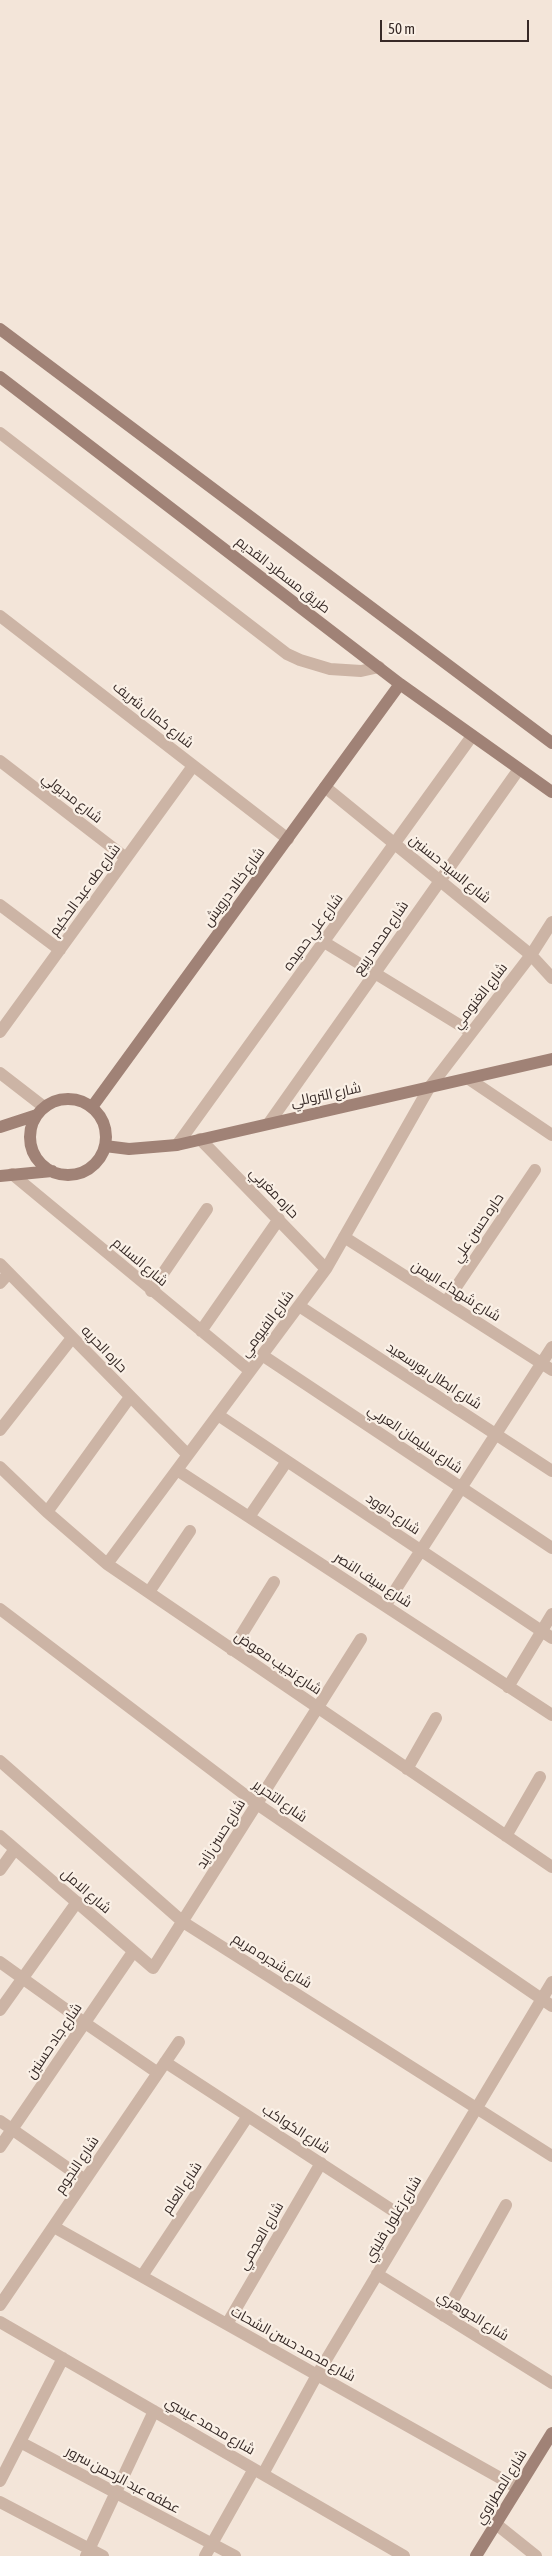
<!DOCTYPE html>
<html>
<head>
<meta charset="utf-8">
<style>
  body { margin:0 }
  #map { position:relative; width:552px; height:2556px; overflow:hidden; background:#f3e5d9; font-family:"Asap Condensed",sans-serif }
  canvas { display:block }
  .scale { position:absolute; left:380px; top:20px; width:149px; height:22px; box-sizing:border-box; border:2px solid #372a27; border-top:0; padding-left:6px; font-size:15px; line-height:18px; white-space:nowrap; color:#372a27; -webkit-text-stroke:4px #faf0e6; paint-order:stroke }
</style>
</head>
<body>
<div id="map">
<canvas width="552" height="2556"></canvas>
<div class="scale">50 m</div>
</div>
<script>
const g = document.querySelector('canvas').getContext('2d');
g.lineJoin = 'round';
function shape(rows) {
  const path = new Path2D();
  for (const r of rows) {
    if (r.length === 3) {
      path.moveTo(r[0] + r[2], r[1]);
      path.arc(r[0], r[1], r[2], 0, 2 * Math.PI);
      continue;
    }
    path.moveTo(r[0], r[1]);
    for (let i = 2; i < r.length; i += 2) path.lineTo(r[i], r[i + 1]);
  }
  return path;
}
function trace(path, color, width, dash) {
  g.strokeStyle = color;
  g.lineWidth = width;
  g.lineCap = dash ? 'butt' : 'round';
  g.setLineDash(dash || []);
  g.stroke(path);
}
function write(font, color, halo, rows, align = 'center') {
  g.font = font + ' "Asap Condensed",Cairo,sans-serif';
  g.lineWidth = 4.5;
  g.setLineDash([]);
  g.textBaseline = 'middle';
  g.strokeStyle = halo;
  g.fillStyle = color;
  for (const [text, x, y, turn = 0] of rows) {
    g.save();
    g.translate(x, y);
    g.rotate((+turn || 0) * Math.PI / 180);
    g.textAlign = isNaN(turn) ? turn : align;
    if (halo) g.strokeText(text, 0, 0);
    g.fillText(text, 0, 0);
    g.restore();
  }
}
const street = shape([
  [0,433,287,654,300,660,330,669,361,671,379,667],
  [0,616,288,839],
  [0,761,126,858],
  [325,787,531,955,552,978],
  [0,905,60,950],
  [324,942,471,1032],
  [0,1032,193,766],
  [0,1073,44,1107],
  [469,1079,552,1135],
  [269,1123,519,769],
  [200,1139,326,1269],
  [177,1145,472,736],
  [12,1174,250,1371],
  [344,1237,552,1370],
  [0,1264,188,1455],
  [0,1283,9,1273],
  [151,1291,207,1209],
  [446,1302,535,1170],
  [299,1306,552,1471],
  [201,1331,279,1219],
  [262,1355,552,1548],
  [218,1415,552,1638],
  [0,1430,72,1338],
  [0,1467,47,1512,107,1564,552,1867],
  [177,1470,552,1715],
  [47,1512,130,1397],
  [249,1517,287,1461],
  [107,1564,326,1269,429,1088,531,955,552,922],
  [149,1592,190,1531],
  [385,1606,552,1347],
  [0,1609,257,1804,552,2006],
  [232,1650,274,1582],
  [508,1687,552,1614],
  [0,1761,183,1922,552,2156],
  [407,1769,436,1718],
  [0,1836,153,1968,361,1639],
  [506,1836,540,1777],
  [0,1870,15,1849],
  [0,1962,85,2023,158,2073],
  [0,2010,77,1902],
  [165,2062,409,2221],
  [0,2121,85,2180],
  [0,2147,133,1952],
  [54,2227,518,2488],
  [377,2274,552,2383],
  [142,2276,248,2116],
  [0,2305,179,2042],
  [444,2316,506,2205],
  [0,2322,404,2556],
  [227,2324,321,2163],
  [20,2442,235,2556],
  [263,2474,317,2375,552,1982],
  [0,2481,63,2358],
  [0,2502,103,2556],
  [496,2524,536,2556],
  [86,2556,154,2411],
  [205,2556,254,2469]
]);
const secondary = shape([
  [0,329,552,743],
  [0,377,400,684,552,792],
  [68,1137,38],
  [92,1107,400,684],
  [0,1127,37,1115],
  [105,1146,129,1149,177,1145,552,1059],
  [0,1176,52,1171],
  [476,2556,552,2433]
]);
const streetNames = [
  ["طريق مسطرد القديم",283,575,38],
  ["شارع كمال شريف",153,715,38],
  ["شارع مدبولي",72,798,38],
  ["شارع السيد حسنين",450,869,39],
  ["شارع خالد درويش",234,887,-54],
  ["شارع طه عبد الحكيم",85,890,-54],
  ["شارع علي حميده",313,932,-54],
  ["شارع محمد ربيع",381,938,-56],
  ["شارع الغنومي",480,996,-52],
  ["شارع التروللي",326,1095,-12],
  ["حاره مغربي",274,1193,46],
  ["حاره حسن علي",478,1228,-56],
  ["شارع السلام",140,1262,40],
  ["شارع شهداء اليمن",456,1291,32],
  ["شارع الفيومي",267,1324,-53],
  ["حاره الحريه",104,1349,46],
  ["شارع ابطال بورسعيد",434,1376,33],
  ["شارع سليمان العربي",415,1439,34],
  ["شارع داوود",393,1514,34],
  ["شارع سيف النصر",373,1580,33],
  ["شارع نجيب معوض",278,1663,34],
  ["شارع التحرير",280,1801,35],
  ["شارع حسن زايد",221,1834,-58],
  ["شارع الامل",86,1891,41],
  ["شارع شجره مريم",272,1961,32],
  ["شارع جاد حسنين",54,2041,-56],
  ["شارع الكواكب",296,2129,33],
  ["شارع النجوم",77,2165,-56],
  ["شارع العلم",182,2188,-56],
  ["شارع زغلول قليني",393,2219,-59],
  ["شارع العجمي",261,2236,-60],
  ["شارع الجوهري",473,2316,32],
  ["شارع محمد حسن الشحات",293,2344,29],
  ["شارع محمد عيسي",210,2426,30],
  ["عطفه عبد الرحمن سرور",123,2480,28],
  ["شارع المطراوي",501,2487,-58]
];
trace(street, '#ccb4a5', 12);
trace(secondary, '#a08276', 12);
write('14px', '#372a27', '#faf0e6', streetNames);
</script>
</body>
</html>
